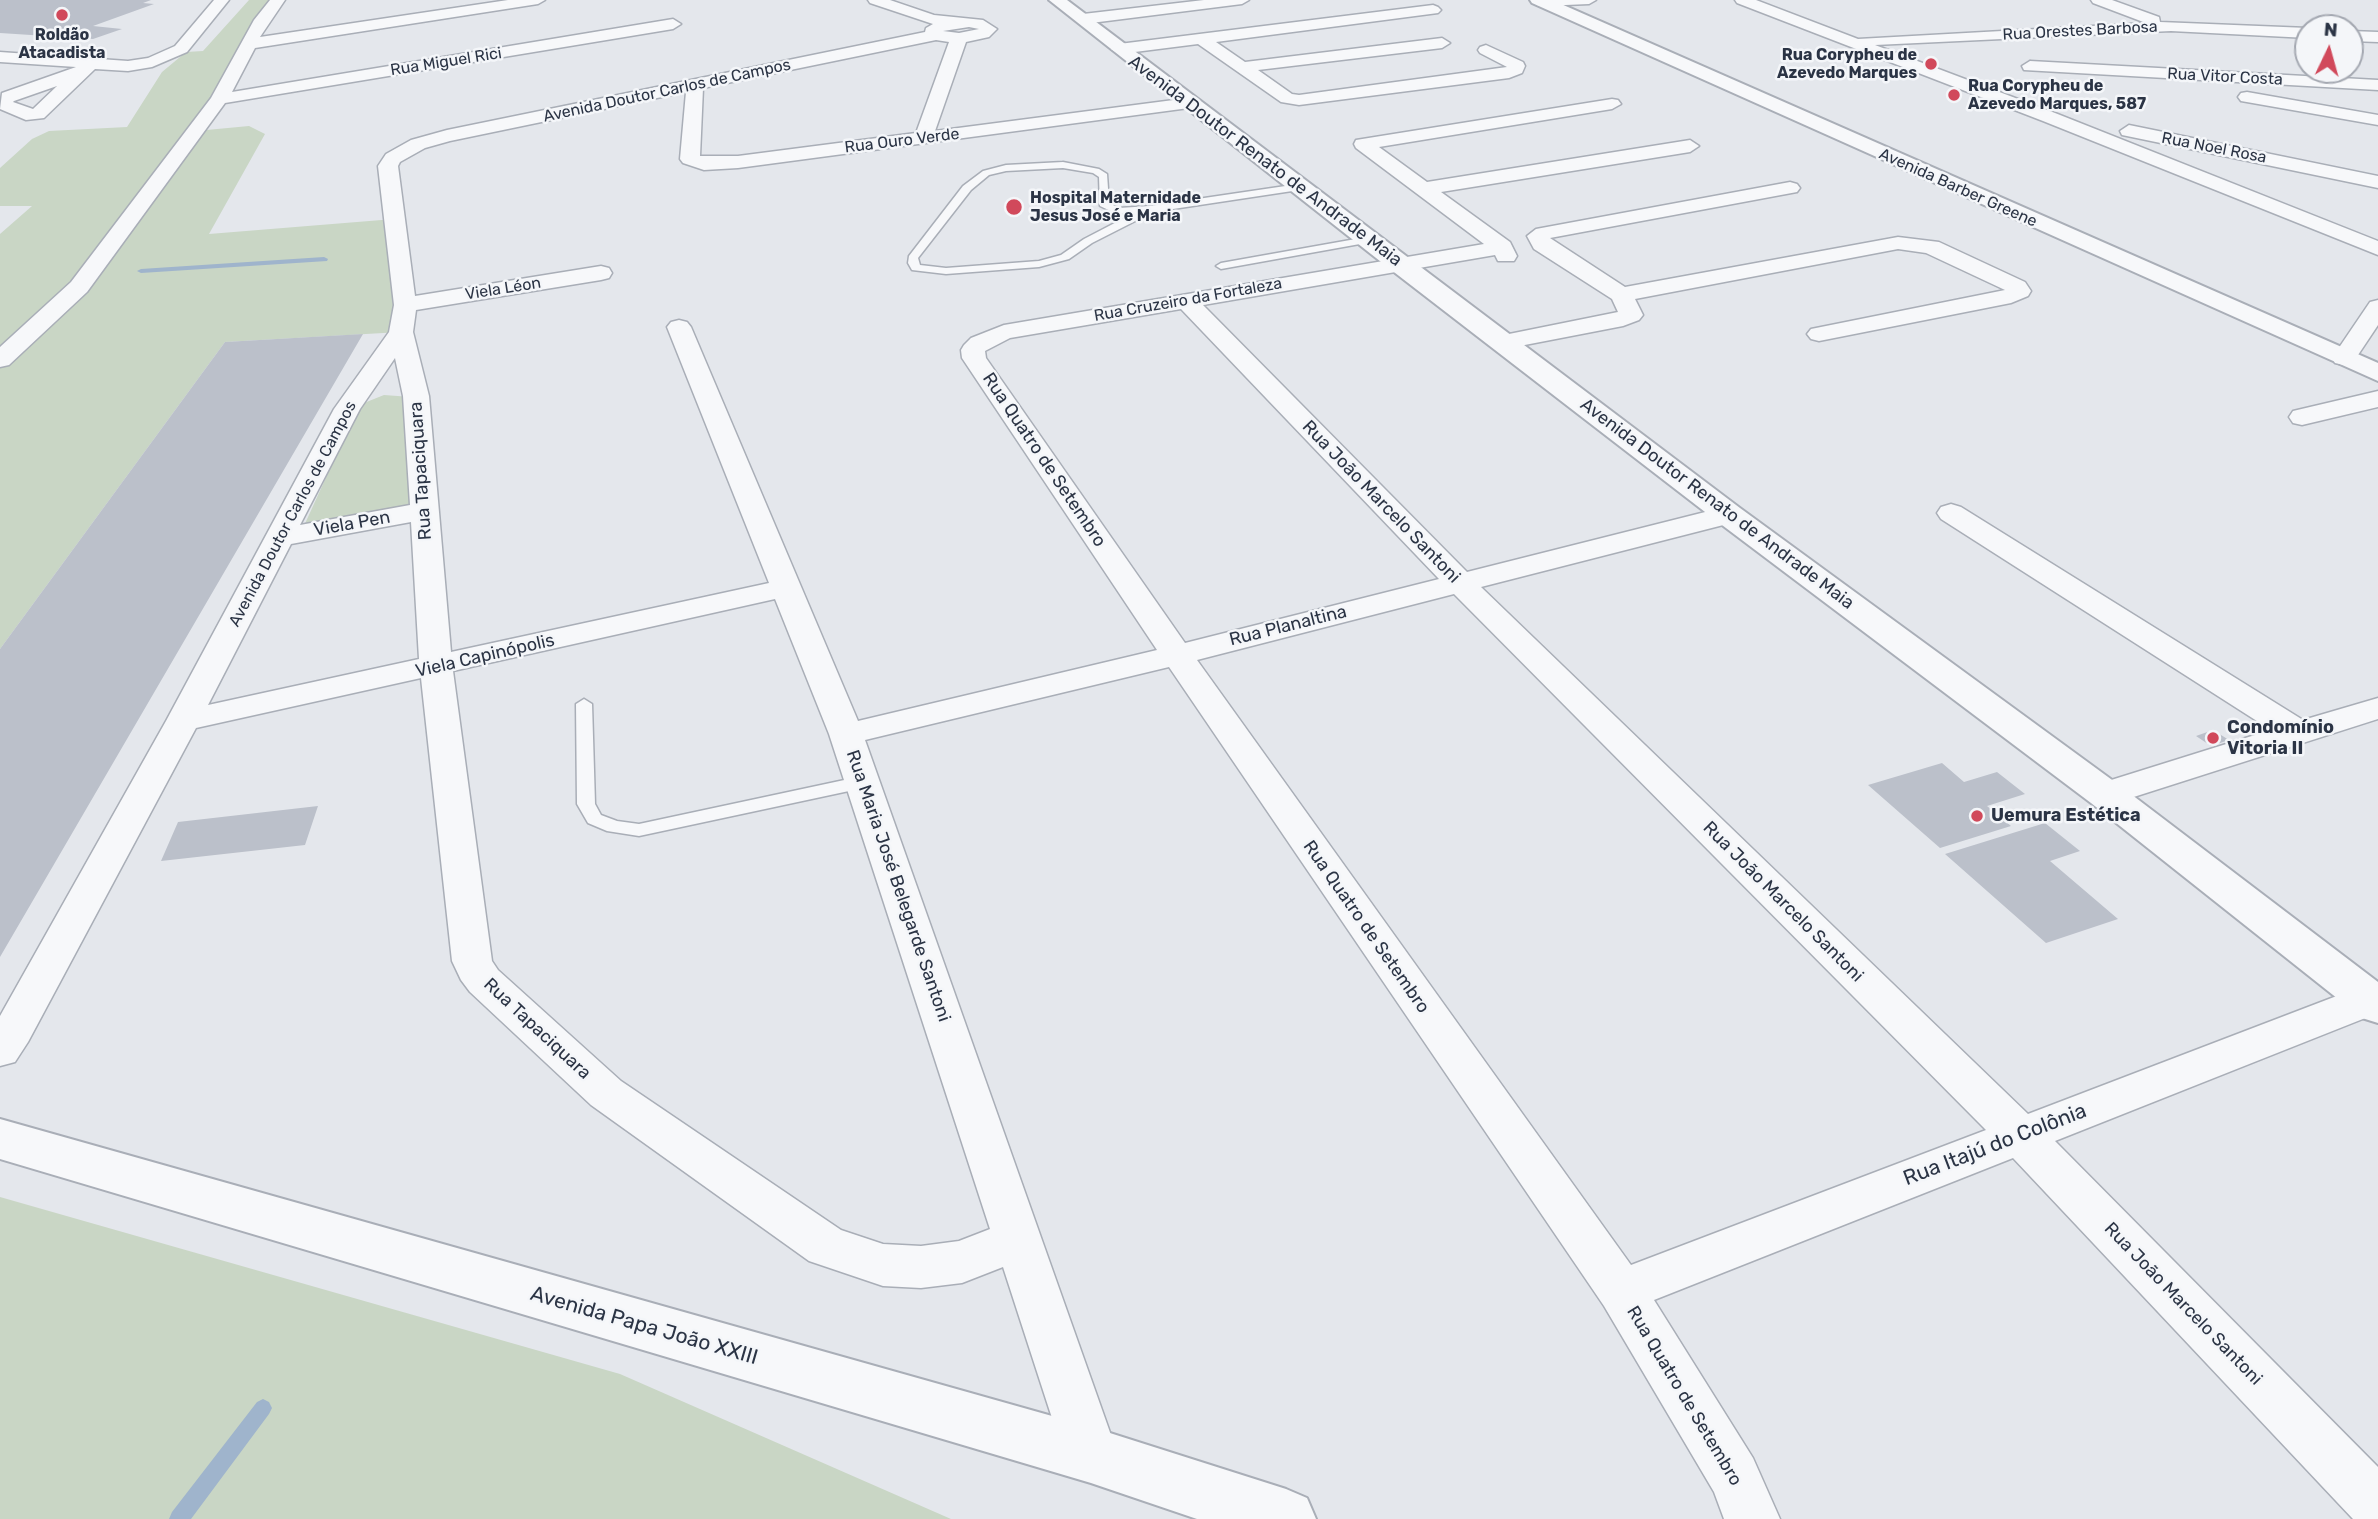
<!DOCTYPE html>
<html>
<head>
<meta charset="utf-8">
<style>
  body { margin:0 }
  #map { position:relative; width:2378px; height:1519px; overflow:hidden; background:#e4e7ec; font-family:Rubik,sans-serif }
  canvas { display:block }
  .north { position:absolute; left:2294px; top:14px; width:70px; height:70px; box-sizing:border-box; background:#f4f6f9; border:2px solid #a4a8b1; border-radius:50%; rotate:5deg; font-size:19px; font-weight:700; line-height:28px; text-align:center; color:#2b3445 }
  .north::after { content:''; display:block; margin:auto; width:24px; height:32px; background:#d1495b; clip-path:polygon(50% 0,100% 100%,50% 72%,0 100%) }
</style>
</head>
<body>
<div id="map">
<canvas width="2378" height="1519"></canvas>
<div class="north">N</div>
</div>
<script>
const g = document.querySelector('canvas').getContext('2d');
g.lineJoin = 'round';
function paint(path, color) {
  g.fillStyle = color;
  g.fill(path, 'evenodd');
}
function shape(rows) {
  const path = new Path2D();
  for (const r of rows) {
    path.moveTo(r[0], r[1]);
    for (let i = 2; i < r.length; i += 2) path.lineTo(r[i], r[i + 1]);
  }
  return path;
}
function trace(path, color, width, dash) {
  g.strokeStyle = color;
  g.lineWidth = width;
  g.lineCap = dash ? 'butt' : 'round';
  g.setLineDash(dash || []);
  g.stroke(path);
}
function write(font, color, halo, rows, align = 'center') {
  g.font = font + ' Rubik,sans-serif';
  g.lineWidth = 5;
  g.setLineDash([]);
  g.textBaseline = 'middle';
  g.strokeStyle = halo;
  g.fillStyle = color;
  for (const [text, x, y, turn = 0] of rows) {
    g.save();
    g.translate(x, y);
    g.rotate((+turn || 0) * Math.PI / 180);
    g.textAlign = isNaN(turn) ? turn : align;
    if (halo) g.strokeText(text, 0, 0);
    g.fillText(text, 0, 0);
    g.restore();
  }
}
const green = shape([
  [249,0,278,0,196,131,249,126,265,134,209,234,394,219,401,332,225,342,0,649,0,234,32,206,0,206,0,168,32,139,49,131,127,127,162,72,186,52,203,51],
  [384,395,411,397,414,509,303,528,359,405],
  [0,1197,620,1374,951,1519,0,1519]
]);
const stream = shape([
  [324,257,328,259,327,261,141,273,137,271,141,269,324,257],
  [263,1399,269,1402,272,1408,269,1414,191,1519,169,1519,172,1512,257,1402,263,1399]
]);
const building = shape([
  [0,0,151,0,143,3,154,4,93,26,122,29,93,39,0,33],
  [363,334,0,957,0,649,225,342],
  [2213,730,2229,740,2211,746,2196,736],
  [1942,763,1964,782,1997,772,2025,794,1987,806,2011,826,1940,848,1868,785],
  [318,806,305,845,161,861,178,822],
  [2045,823,2080,851,2050,861,2118,919,2046,943,1945,854]
]);
const service = shape([
  [1063,162,1099,169,1107,174,1109,203,1119,208,1150,206,1299,184,1304,187,1299,190,1153,212,1092,243,1069,259,1039,267,946,274,912,270,908,263,909,256,963,186,983,171,1006,165,1063,162],
  [1063,168,1093,173,1099,177,1100,206,1117,214,1134,213,1084,239,1061,255,1039,261,946,268,920,265,918,258,971,190,989,175,1006,171,1063,168],
  [1367,237,1372,240,1371,242,1221,269,1216,266,1221,263,1367,237],
  [584,699,592,704,595,804,601,815,617,821,639,824,863,776,872,782,863,788,639,836,607,831,588,823,577,804,576,704,584,699]
]);
const minor = shape([
  [214,0,229,0,187,52,152,67,128,71,95,69,44,118,26,120,0,109,2,93,76,67,0,62,0,52,128,61,148,58,175,46,214,0],
  [57,86,33,109,13,102,14,101,57,86],
  [270,0,285,0,260,37,508,0,545,0,538,4,255,48,232,92,673,19,681,24,673,29,225,103,87,292,9,365,0,367,0,347,71,282,211,98,254,20,270,0],
  [868,0,890,0,934,15,983,20,997,29,989,37,966,42,935,131,1189,98,1198,103,1189,108,738,168,704,170,683,163,680,159,686,92,450,141,425,148,400,162,398,166,415,296,601,266,609,268,612,273,609,278,601,280,416,310,413,332,429,396,451,652,769,583,667,327,671,322,679,320,687,322,691,327,858,721,1157,650,962,358,961,350,964,345,971,338,1004,325,1484,244,1356,148,1354,144,1356,140,1612,99,1618,100,1621,104,1612,109,1379,147,1427,182,1690,140,1699,146,1690,152,1441,192,1510,242,1517,256,1514,261,1498,261,1495,255,1203,305,1467,572,1729,506,1739,509,1743,515,1739,521,1481,587,2028,1114,2355,989,2370,985,2378,987,2378,1013,2055,1141,2378,1467,2378,1519,2353,1519,2013,1158,1654,1300,1753,1458,1780,1519,1724,1519,1714,1492,1604,1306,1169,667,865,740,1118,1455,1110,1473,1091,1481,1072,1473,1064,1455,1003,1267,962,1283,921,1288,883,1286,809,1261,591,1105,470,992,461,980,452,961,421,678,196,728,28,1042,15,1062,0,1066,0,1016,166,721,334,409,389,332,394,305,378,166,386,154,411,140,447,130,925,32,926,28,933,24,870,3,868,0],
  [969,27,979,29,959,33,943,31,969,27],
  [936,40,949,42,916,133,738,156,700,156,703,88,936,40],
  [1181,309,1439,579,1185,643,986,358,985,351,1010,338,1181,309],
  [395,358,403,396,410,505,300,525,360,409,395,358],
  [411,522,419,659,208,705,291,544,411,522],
  [1454,594,1986,1130,1631,1265,1197,660,1454,594],
  [775,599,829,734,990,1229,959,1241,921,1246,883,1244,841,1230,621,1081,498,970,492,961,453,671,775,599],
  [1204,0,1249,0,1242,4,1083,24,1075,19,1083,14,1204,0],
  [1536,0,1596,0,1589,4,1542,6,1537,5,1536,0],
  [1735,0,1756,0,1858,39,2146,23,2093,3,2091,0,2112,0,2159,17,2160,22,2308,28,2308,38,2171,31,1875,45,2055,113,2378,241,2378,255,2043,121,1737,3,1735,0],
  [1433,5,1438,7,1441,10,1438,13,1216,42,1245,62,1442,38,1450,43,1442,48,1258,70,1292,94,1299,95,1507,67,1480,53,1478,50,1480,47,1486,45,1523,62,1525,66,1522,73,1509,78,1299,105,1281,102,1198,44,1119,54,1111,49,1119,44,1433,5],
  [2350,31,2378,32,2378,42,2350,41,2350,31],
  [2030,61,2378,80,2378,90,2024,70,2022,66,2030,61],
  [2247,92,2378,115,2378,125,2241,101,2238,97,2241,93,2247,92],
  [2129,125,2378,176,2378,188,2122,135,2120,131,2129,125],
  [1790,182,1797,184,1800,188,1797,192,1550,238,1625,287,1898,237,1939,242,2025,282,2031,291,2028,296,2011,303,1819,341,1811,339,1807,334,1811,329,2005,290,1926,253,1898,249,1635,299,1643,315,1639,320,1623,326,1504,349,1496,347,1492,342,1496,337,1504,335,1618,312,1612,299,1534,249,1527,236,1536,229,1790,182],
  [2378,300,2378,325,2356,358,2353,363,2344,365,2335,363,2332,358,2370,302,2378,300],
  [2378,391,2378,407,2302,425,2293,423,2289,417,2293,411,2378,391],
  [1951,504,1961,507,2303,720,2378,698,2378,719,2118,802,2105,806,2092,802,2087,794,2092,786,2271,730,1941,519,1937,513,1941,507,1951,504]
]);
const tertiary = shape([
  [1049,0,1067,0,1740,508,2119,785,2378,982,2378,1023,2362,1018,2091,803,1718,522,1390,269,1049,0],
  [1530,0,1552,0,2378,363,2378,381,1532,3,1530,0],
  [0,1119,1091,1427,1286,1489,1307,1498,1316,1519,1197,1519,1091,1483,0,1159,0,1119]
]);
const markers = [
  [62,15,7,"#d1495b"],
  [1931,64,7,"#d1495b"],
  [1954,95,7,"#d1495b"],
  [1014,207,9,"#d1495b"],
  [2213,738,7,"#d1495b"],
  [1977,816,7,"#d1495b"]
];
const farStreetnames = [
  ["Rua Orestes Barbosa",2080,31,-3],
  ["Rua Miguel Rici",446,62,-9],
  ["Rua Vitor Costa",2225,77,3],
  ["Avenida Doutor Carlos de Campos",667,91,-12],
  ["Rua Ouro Verde",902,141,-7],
  ["Rua Noel Rosa",2214,148,11],
  ["Avenida Barber Greene",1958,188,24],
  ["Viela Léon",503,289,-9],
  ["Rua Cruzeiro da Fortaleza",1188,300,-10],
  ["Avenida Doutor Carlos de Campos",293,514,-62]
];
const farPoinames = [
  ["Roldão",62,35,"center"],
  ["Atacadista",62,53,"center"],
  ["Rua Corypheu de",1917,55,"right"],
  ["Azevedo Marques",1917,73,"right"],
  ["Rua Corypheu de",1968,86],
  ["Azevedo Marques, 587",1968,104],
  ["Hospital Maternidade",1030,198],
  ["Jesus José e Maria",1030,216]
];
const streetNames = [
  ["Avenida Doutor Renato de Andrade Maia",1265,161,37],
  ["Rua Quatro de Setembro",1044,460,56],
  ["Rua Tapaciquara",421,471,-94],
  ["Rua João Marcelo Santoni",1381,502,46],
  ["Avenida Doutor Renato de Andrade Maia",1717,504,37],
  ["Viela Pen",352,524,-10],
  ["Rua Planaltina",1288,626,-14],
  ["Viela Capinópolis",485,656,-13],
  ["Rua Maria José Belegarde Santoni",898,886,71],
  ["Rua João Marcelo Santoni",1783,902,45],
  ["Rua Quatro de Setembro",1366,927,55],
  ["Rua Tapaciquara",537,1029,43],
  ["Rua João Marcelo Santoni",2183,1304,46],
  ["Rua Quatro de Setembro",1684,1396,59]
];
const poiNames = [
  ["Condomínio",2227,728],
  ["Vitoria II",2227,749],
  ["Uemura Estética",1991,816]
];
const nearStreetnames = [
  ["Rua Itajú do Colônia",1995,1145,-21],
  ["Avenida Papa João XXIII",644,1326,16]
];
paint(green, '#c9d6c5');
paint(stream, '#9fb4cc');
paint(building, '#bbc0ca');
trace(service, '#a9aeb7', 3);
trace(minor, '#a9aeb7', 3);
trace(tertiary, '#a9aeb7', 4);
paint(service, '#f7f8fa');
paint(minor, '#f7f8fa');
paint(tertiary, '#f7f8fa');
for (const [x, y, r, color] of markers) {
  const dot = new Path2D();
  dot.arc(x, y, r, 0, 2 * Math.PI);
  g.fillStyle = color;
  g.fill(dot);
  trace(dot, '#f4f6f9', 2.5);
}
write('16px', '#2b3445', '#f4f6f9', farStreetnames);
write('bold 16px', '#2b3445', '#f4f6f9', farPoinames, 'left');
write('18px', '#2b3445', '#f4f6f9', streetNames);
write('bold 18px', '#2b3445', '#f4f6f9', poiNames, 'left');
write('21px', '#2b3445', '#f4f6f9', nearStreetnames);
</script>
</body>
</html>
